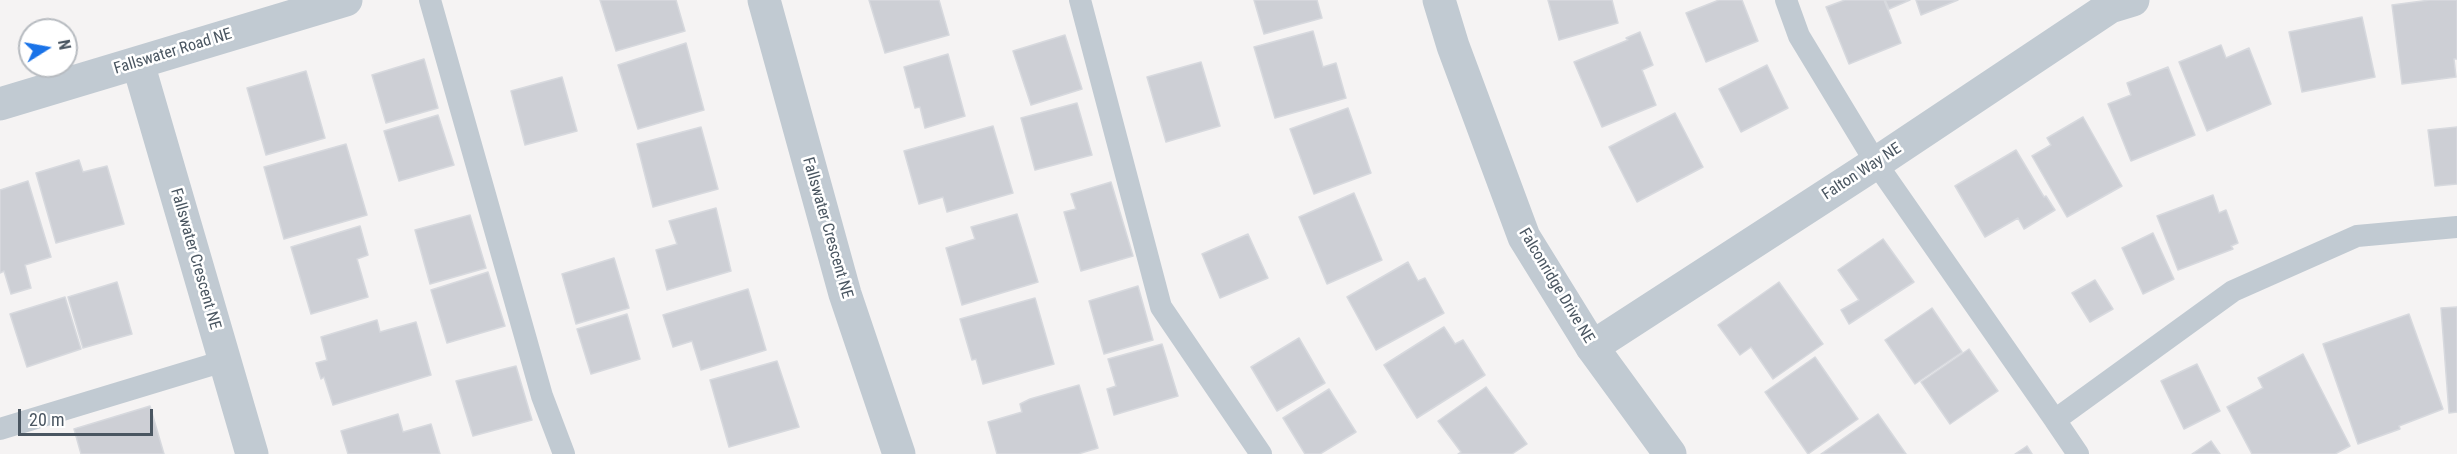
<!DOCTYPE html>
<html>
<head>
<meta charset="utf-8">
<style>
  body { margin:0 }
  #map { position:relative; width:2457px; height:454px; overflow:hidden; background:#f5f3f3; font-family:"Roboto Condensed",sans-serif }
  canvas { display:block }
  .north { position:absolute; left:18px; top:18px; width:60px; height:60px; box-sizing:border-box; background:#fff; border:2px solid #b7bbc0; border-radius:50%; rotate:79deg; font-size:16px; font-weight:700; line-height:24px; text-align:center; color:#4a5661 }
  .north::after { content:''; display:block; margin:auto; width:21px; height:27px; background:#1a73e8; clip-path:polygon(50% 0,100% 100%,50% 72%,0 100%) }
  .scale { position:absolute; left:18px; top:409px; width:135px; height:27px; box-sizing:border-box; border:3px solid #4a5661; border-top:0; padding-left:8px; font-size:18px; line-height:21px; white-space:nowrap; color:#4a5661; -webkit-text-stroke:4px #fff; paint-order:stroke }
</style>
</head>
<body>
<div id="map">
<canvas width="2457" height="454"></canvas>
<div class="north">N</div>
<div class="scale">20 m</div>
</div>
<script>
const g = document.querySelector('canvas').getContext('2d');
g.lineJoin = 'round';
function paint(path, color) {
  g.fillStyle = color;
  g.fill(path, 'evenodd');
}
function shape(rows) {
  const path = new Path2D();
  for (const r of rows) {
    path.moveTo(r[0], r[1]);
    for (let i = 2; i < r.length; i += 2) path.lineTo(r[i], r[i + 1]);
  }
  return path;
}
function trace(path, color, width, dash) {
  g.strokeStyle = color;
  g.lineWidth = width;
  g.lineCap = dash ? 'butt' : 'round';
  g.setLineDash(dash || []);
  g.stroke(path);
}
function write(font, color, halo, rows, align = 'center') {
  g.font = font + ' "Roboto Condensed",sans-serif';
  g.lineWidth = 5;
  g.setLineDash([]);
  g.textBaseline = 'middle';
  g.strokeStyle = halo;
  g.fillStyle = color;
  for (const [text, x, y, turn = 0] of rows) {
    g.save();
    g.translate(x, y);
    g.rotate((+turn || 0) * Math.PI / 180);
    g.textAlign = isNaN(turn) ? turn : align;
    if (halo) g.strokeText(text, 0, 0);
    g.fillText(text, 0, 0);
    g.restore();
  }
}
const building = shape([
  [600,0,676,0,685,31,616,51,600,0],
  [869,0,939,0,949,35,885,53,869,0],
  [1254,0,1317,0,1322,18,1264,34,1254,0],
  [1548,0,1612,0,1618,23,1559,40,1548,0],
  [1719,0,1742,0,1758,41,1706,62,1686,13,1719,0],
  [1845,0,1884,0,1901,43,1849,64,1826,7,1845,0],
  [1885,0,1910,0,1889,9,1885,0],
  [1916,0,1958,0,1921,15,1916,0],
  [2430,0,2457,0,2457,59,2454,59,2456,77,2402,84,2392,5,2430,0],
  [2362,17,2375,77,2302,92,2289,32,2362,17],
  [1313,31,1323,67,1336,63,1346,98,1275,118,1254,47,1313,31],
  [1640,32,1653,65,1642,70,1656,105,1602,127,1574,62,1628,40,1626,38,1640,32],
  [1065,35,1082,89,1031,105,1013,51,1065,35],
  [686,43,704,110,638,129,618,65,686,43],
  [2221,45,2226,58,2249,48,2271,104,2207,131,2179,62,2221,45],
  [948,54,965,116,925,128,920,107,915,108,904,67,948,54],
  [424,59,438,108,386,123,372,75,424,59],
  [1201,62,1220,126,1166,142,1147,77,1201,62],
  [1767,65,1788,108,1741,132,1719,89,1767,65],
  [2168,67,2195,135,2131,161,2108,104,2131,95,2127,83,2168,67],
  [306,71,325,138,266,155,247,88,306,71],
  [562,77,577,131,525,145,511,91,562,77],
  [1077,103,1092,155,1035,170,1021,118,1077,103],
  [1348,108,1371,173,1314,194,1290,129,1348,108],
  [1675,113,1703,167,1637,202,1609,147,1675,113],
  [438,115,454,165,399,181,384,131,438,115],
  [2083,117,2122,186,2067,217,2032,156,2051,145,2047,138,2083,117],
  [993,126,1013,193,947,212,943,197,919,204,904,151,993,126],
  [701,127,718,189,653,207,637,144,701,127],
  [2457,127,2457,184,2435,186,2428,130,2457,127],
  [346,144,367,215,284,239,264,167,346,144],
  [2016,150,2044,197,2046,196,2055,210,2024,229,2018,218,1985,237,1955,186,2016,150],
  [79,160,83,172,107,166,124,224,56,243,36,173,79,160],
  [28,181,51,257,25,265,31,288,11,294,4,271,0,273,0,190,28,181],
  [1111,182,1133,256,1081,271,1064,212,1076,209,1071,194,1111,182],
  [1354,193,1382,260,1327,284,1299,217,1354,193],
  [2213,195,2219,213,2226,210,2238,243,2231,246,2233,249,2178,270,2157,216,2213,195],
  [716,208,731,271,667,290,656,250,677,244,669,221,716,208],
  [1017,214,1038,282,962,305,946,248,975,239,971,227,1017,214],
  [470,215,486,268,430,284,415,230,470,215],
  [360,226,368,255,357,259,368,297,311,314,291,247,360,226],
  [2153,233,2174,279,2143,294,2122,248,2153,233],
  [1248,234,1268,278,1220,298,1202,254,1248,234],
  [1883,239,1914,282,1849,324,1841,310,1859,300,1838,270,1883,239],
  [614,258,629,308,576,324,562,274,614,258],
  [1408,262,1418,281,1425,278,1444,313,1376,350,1347,297,1408,262],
  [488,272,505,326,447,343,431,290,488,272],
  [2095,280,2113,309,2090,322,2072,293,2095,280],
  [117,282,132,334,83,348,68,297,117,282],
  [1779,282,1823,344,1773,379,1751,347,1740,355,1718,325,1779,282],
  [1138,286,1153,340,1104,354,1089,301,1138,286],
  [748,289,766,350,701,370,692,341,673,347,663,315,748,289],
  [65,297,81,349,27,367,10,314,65,297],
  [1035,298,1054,364,983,384,976,359,972,360,960,319,1035,298],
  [2457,307,2457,412,2449,413,2441,308,2457,307],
  [1932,308,1962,352,1915,384,1885,340,1932,308],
  [627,314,640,359,591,374,577,329,627,314],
  [2409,314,2443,409,2399,426,2400,429,2358,444,2323,344,2409,314],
  [377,320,380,332,416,322,431,375,333,405,324,377,321,379,316,363,327,360,321,337,377,320],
  [1444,327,1455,344,1463,340,1485,375,1417,418,1384,365,1444,327],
  [1299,338,1325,383,1277,411,1251,367,1299,338],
  [1162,344,1178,396,1114,415,1107,389,1116,386,1108,359,1162,344],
  [1969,349,1998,391,1950,424,1921,382,1969,349],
  [2303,354,2350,446,2335,454,2252,454,2227,407,2263,388,2258,378,2303,354],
  [1815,357,1858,419,1808,454,1765,392,1815,357],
  [777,361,799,427,729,447,710,380,777,361],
  [2197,364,2220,411,2184,429,2161,381,2197,364],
  [516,366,532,420,473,436,456,381,516,366],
  [1079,385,1098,448,1078,454,997,454,988,422,1022,412,1020,404,1030,399,1079,385],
  [1486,387,1527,444,1512,454,1458,454,1461,452,1438,421,1486,387],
  [1329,389,1356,432,1320,454,1305,454,1283,418,1329,389],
  [150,406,164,454,81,454,74,429,150,406],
  [398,414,403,432,431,424,440,454,348,454,341,431,398,414],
  [1878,414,1906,454,1821,454,1878,414],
  [2211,441,2220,454,2192,454,2211,441],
  [2027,446,2032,454,2015,454,2027,446]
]);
const service = shape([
  [430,0,542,396,564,454],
  [1080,0,1161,307,1261,454],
  [1786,0,1799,36,1876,163,2055,420,2233,291,2357,236,2457,227],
  [2055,420,2078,454],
  [0,429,224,361]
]);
const minor = shape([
  [764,0,845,294,899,454],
  [138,63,252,454],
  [0,104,346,0],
  [1592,347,1876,163,2110,7,2133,0]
]);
const tertiary = shape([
  [1439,0,1453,46,1524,237,1592,347,1670,454]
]);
const streetNames = [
  ["Fallswater Road NE",173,52,-17],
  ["Falton Way NE",1862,172,-33],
  ["Fallswater Crescent NE",827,228,74],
  ["Fallswater Crescent NE",195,259,74],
  ["Falconridge Drive NE",1556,286,59]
];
paint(building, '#cdcfd5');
trace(building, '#d7d9de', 1.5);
trace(service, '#c1cad2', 22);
trace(minor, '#c1cad2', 33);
trace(tertiary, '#c1cad2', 33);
write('16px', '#4a5661', '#fff', streetNames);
</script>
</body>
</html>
